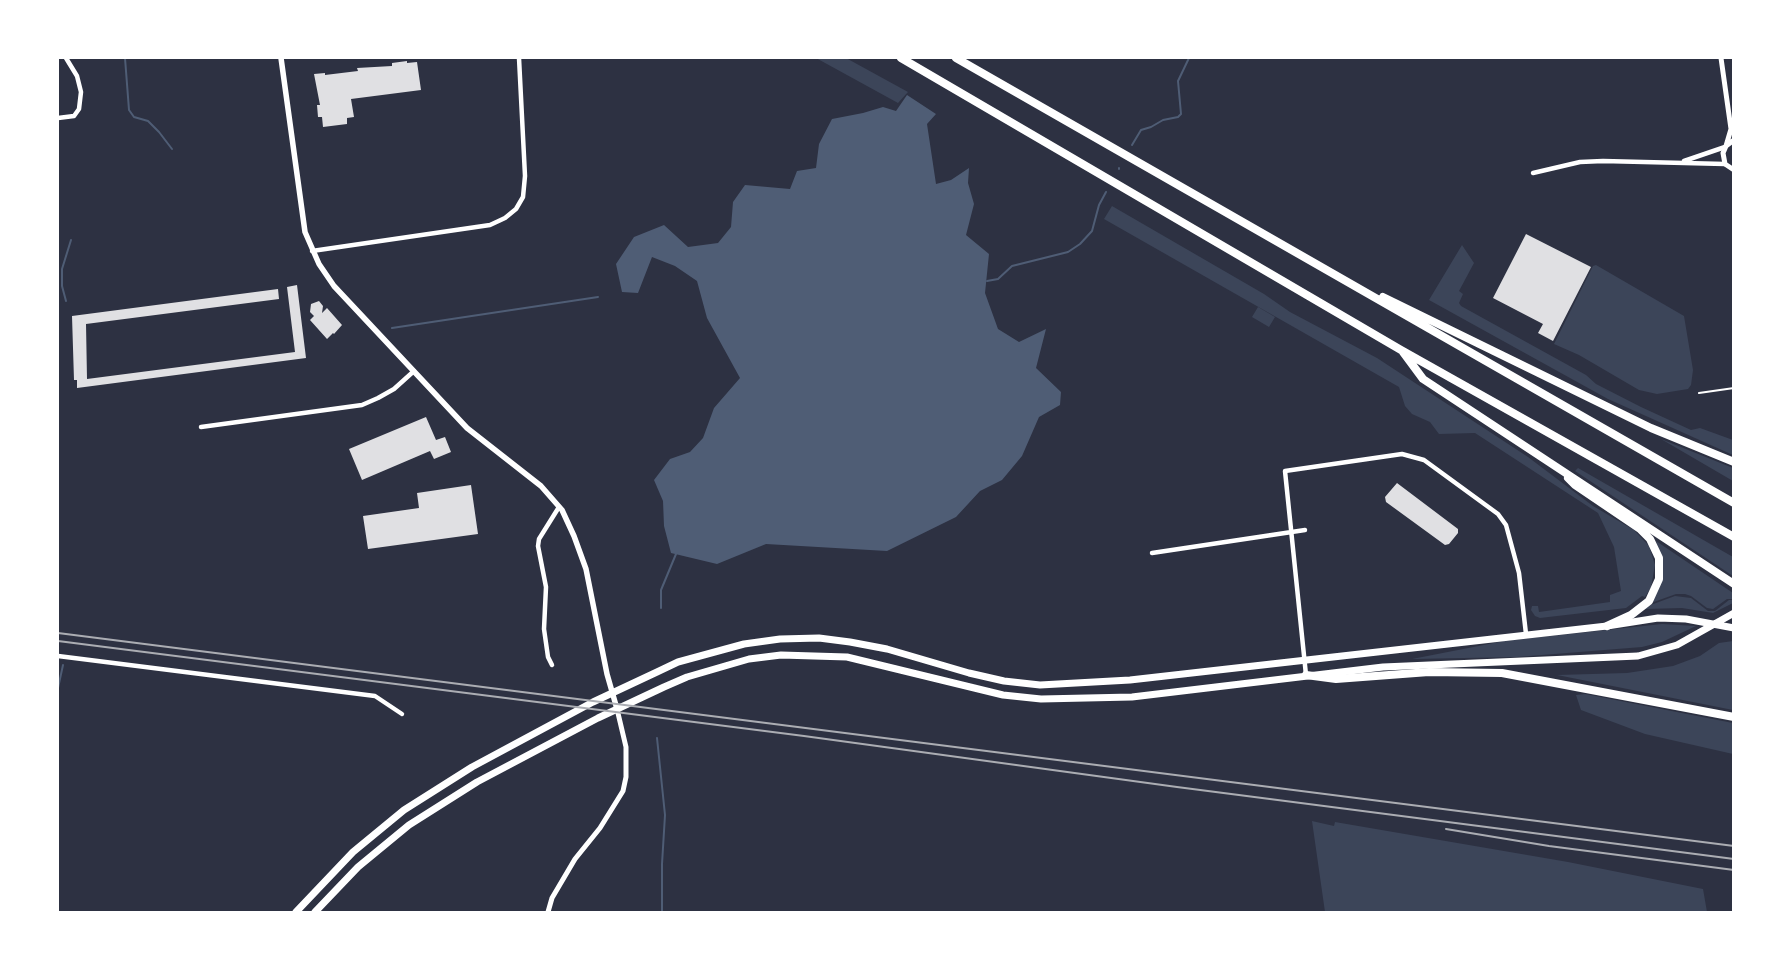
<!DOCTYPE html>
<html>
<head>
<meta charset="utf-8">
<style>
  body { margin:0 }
  #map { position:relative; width:1791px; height:970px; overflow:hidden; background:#2d3142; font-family:"Open Sans",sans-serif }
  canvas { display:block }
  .frame { position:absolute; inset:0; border:59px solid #fff; pointer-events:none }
</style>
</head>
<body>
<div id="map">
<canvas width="1791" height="970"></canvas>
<div class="frame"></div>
</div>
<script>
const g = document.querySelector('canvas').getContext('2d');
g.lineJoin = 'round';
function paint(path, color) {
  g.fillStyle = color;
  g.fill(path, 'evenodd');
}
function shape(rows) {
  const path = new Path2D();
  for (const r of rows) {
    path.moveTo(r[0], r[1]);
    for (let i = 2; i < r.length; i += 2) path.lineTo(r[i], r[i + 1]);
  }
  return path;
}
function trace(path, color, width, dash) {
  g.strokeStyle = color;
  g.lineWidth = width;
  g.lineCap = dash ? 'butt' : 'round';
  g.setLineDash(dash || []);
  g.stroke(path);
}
const green = shape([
  [816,58,846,58,908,92,898,103],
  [1112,206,1264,294,1290,312,1377,358,1528,457,1593,506,1634,530,1649,546,1655,565,1651,587,1645,597,1642,596,1626,608,1540,618,1535,616,1531,610,1532,606,1538,606,1539,612,1610,602,1610,595,1621,591,1614,547,1598,513,1475,433,1439,434,1430,422,1412,414,1405,406,1399,387,1104,219],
  [1462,245,1474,263,1459,291,1463,294,1459,303,1461,306,1586,375,1596,384,1641,407,1691,430,1700,428,1733,440,1733,455,1608,399,1429,300],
  [1596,265,1684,316,1693,370,1691,385,1688,389,1657,394,1639,390,1579,355,1554,344,1593,266],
  [1258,307,1275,317,1269,327,1252,317],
  [1661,439,1733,468,1733,481],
  [1578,468,1733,557,1733,576,1575,471],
  [1656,541,1733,593,1733,599,1727,599,1713,609,1707,608,1691,596,1685,594,1676,594,1651,603,1657,592,1662,574,1663,563],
  [1675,596,1691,598,1708,611,1715,611,1729,600,1733,600,1733,603,1713,613,1682,608,1645,609,1648,606],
  [1662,624,1696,626,1662,642,1642,647,1517,657,1412,659,1504,641],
  [1733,641,1733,710,1557,675,1627,673,1673,666,1700,656,1719,643],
  [1585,694,1733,723,1733,754,1645,734,1581,710,1576,695],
  [1312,821,1334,826,1335,822,1568,862,1703,889,1707,912,1325,912]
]);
const water = shape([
  [907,95,936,114,927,124,936,184,951,180,969,168,968,183,974,204,966,235,989,254,985,293,998,329,1019,342,1046,329,1036,368,1061,392,1060,405,1039,417,1022,456,1002,480,980,491,956,517,887,551,766,544,717,564,671,553,664,526,663,501,654,480,670,459,690,452,703,438,714,408,740,378,707,318,697,281,675,266,652,257,638,293,622,292,616,264,634,237,664,225,688,247,718,243,731,227,733,202,745,185,790,189,797,171,816,168,819,144,832,119,863,113,883,107,896,111]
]);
const stream = shape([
  [125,58,129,110,134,117,148,121,159,132,172,149],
  [1132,145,1141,130,1151,127,1163,120,1178,117,1181,114,1178,81,1189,58],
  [1119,169,1119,168],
  [987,281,998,279,1012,266,1068,252,1080,244,1092,231,1099,205,1106,192],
  [66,301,62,286,62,269,71,240],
  [392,328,598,297],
  [661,608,661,590,676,554],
  [58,688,63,665],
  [657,738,665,815,662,864,662,912]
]);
const building = shape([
  [407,61,407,63,417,62,421,90,351,99,354,117,347,118,347,124,323,127,322,117,318,117,317,105,320,105,314,74,325,73,325,75,358,71,357,68,392,66,392,63],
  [1526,234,1591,267,1553,341,1538,333,1543,324,1493,298],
  [297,285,306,358,77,388,77,380,74,380,72,316,278,289,279,299,86,324,87,379,295,352,287,287],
  [319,301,323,306,322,313,327,308,342,325,334,334,333,333,327,339,310,320,314,316,310,312,311,304],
  [426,417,436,440,445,437,451,452,434,459,430,451,362,480,349,449],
  [1397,483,1458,529,1458,533,1449,544,1445,545,1386,502,1385,497],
  [471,485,478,534,368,549,363,516,419,508,417,493]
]);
const service = shape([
  [1699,393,1734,388]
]);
const minor = shape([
  [58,118,74,116,79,109,81,92,77,76,66,58],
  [1684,161,1725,147],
  [1533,173,1580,162,1603,161,1725,164],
  [312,251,490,225,505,218,516,209,523,197,525,176,519,58],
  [201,427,362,405,378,398,394,389,414,371],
  [1152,553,1305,530],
  [58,656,375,696,402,714],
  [552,665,548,657,544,629,546,587,538,546,539,539,559,507],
  [1306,675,1285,471,1402,454,1424,460,1498,514,1506,525,1519,573,1526,634]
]);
const tertiary = shape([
  [1721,58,1731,129,1726,146],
  [1734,140,1726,146,1723,153,1725,164,1734,170],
  [548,912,552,898,575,859,600,828,623,791,626,777,626,747,617,709]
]);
const secondary = shape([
  [281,58,305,232,319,264,334,286,467,428,541,486,562,510,574,536,586,569,607,674,617,709]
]);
const trunk = shape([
  [296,912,353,852,404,810,472,767,593,702,657,672,678,662,744,644,780,639,819,638,850,642,887,649,969,673,1004,681,1040,685,1130,680,1607,626,1658,618,1686,619,1734,628],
  [315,912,358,867,409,825,477,782,598,718,664,687,687,677,749,659,781,655,847,657,1003,695,1041,699,1132,697,1383,667,1638,656,1677,645,1734,613]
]);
const motorway = shape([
  [901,58,1401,350,1734,537],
  [956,58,1734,503],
  [1383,297,1651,428,1734,462],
  [1403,352,1423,379,1734,584],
  [1568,478,1575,485,1640,529,1650,539,1659,558,1659,579,1649,601,1631,615,1607,626],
  [1306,675,1336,679,1429,672,1502,673,1734,717]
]);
const rail = shape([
  [58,633,1734,846],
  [58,641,804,736,1177,787,1734,859],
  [1446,829,1549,846,1734,870]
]);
paint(green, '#3c4559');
paint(water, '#4f5d75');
trace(stream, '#4f5d75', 2);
paint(building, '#e0e0e3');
trace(service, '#fff', 2);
trace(minor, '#fff', 4.5);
trace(tertiary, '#fff', 5);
trace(secondary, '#fff', 5.5);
trace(trunk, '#fff', 7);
trace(motorway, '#fff', 8);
trace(rail, '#abadb3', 2);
</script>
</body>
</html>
